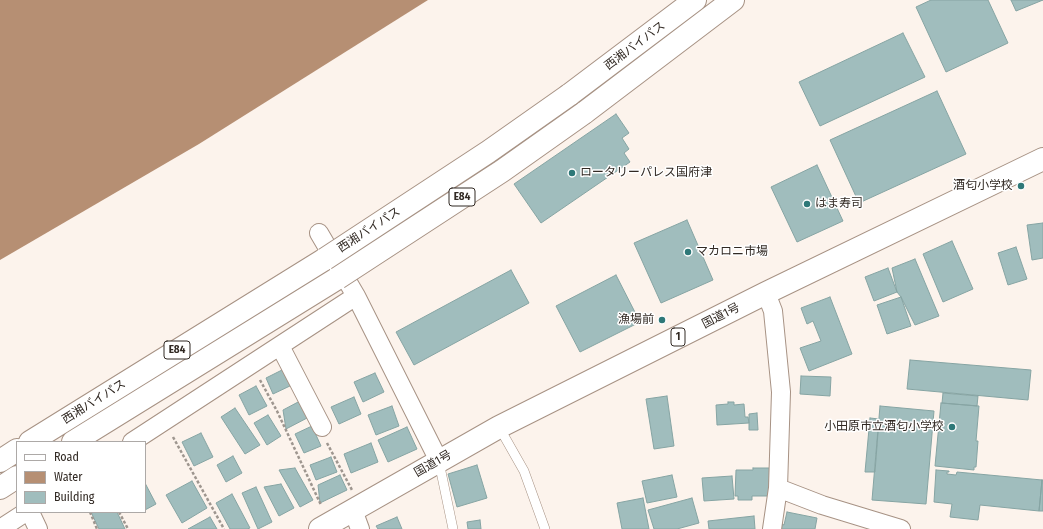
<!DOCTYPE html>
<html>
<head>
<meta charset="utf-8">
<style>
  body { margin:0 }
  #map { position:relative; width:1043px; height:529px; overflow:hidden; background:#fcf3ec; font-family:"Fira Sans Condensed",sans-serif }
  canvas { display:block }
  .legend { position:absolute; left:16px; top:441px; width:130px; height:72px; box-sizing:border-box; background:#fff; border:1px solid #ada9a7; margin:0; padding:5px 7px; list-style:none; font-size:12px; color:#312923 }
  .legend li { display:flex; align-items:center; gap:8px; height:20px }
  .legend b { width:20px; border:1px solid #ada9a7 }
</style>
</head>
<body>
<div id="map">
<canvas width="1043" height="529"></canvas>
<ul class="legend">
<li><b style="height:5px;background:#fff"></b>Road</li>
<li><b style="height:11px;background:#b68f73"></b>Water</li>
<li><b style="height:11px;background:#a0bdbd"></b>Building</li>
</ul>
</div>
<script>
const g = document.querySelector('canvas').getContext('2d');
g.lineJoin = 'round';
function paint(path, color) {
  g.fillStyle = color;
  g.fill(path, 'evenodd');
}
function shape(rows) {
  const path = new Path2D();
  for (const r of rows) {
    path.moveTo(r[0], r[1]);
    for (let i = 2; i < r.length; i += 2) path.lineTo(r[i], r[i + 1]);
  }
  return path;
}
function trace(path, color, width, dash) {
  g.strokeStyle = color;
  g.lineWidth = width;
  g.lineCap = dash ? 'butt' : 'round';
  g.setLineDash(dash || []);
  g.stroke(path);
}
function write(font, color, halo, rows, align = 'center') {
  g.font = font + ' "Fira Sans Condensed","Noto Sans JP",sans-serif';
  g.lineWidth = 3;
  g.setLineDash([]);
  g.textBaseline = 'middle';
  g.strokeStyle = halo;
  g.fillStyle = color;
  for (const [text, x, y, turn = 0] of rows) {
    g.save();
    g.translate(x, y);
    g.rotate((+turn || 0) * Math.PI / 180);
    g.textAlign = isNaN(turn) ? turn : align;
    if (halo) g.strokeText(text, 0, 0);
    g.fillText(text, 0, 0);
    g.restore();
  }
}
const water = shape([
  [0,0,428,0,199,144,0,260]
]);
const building = shape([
  [931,0,988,0,1008,43,946,72,916,7,931,0],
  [1011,0,1043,0,1016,11,1011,0],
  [903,33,925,77,820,126,799,82,903,33],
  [937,91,966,154,859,203,830,140,937,91],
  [616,114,629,133,622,138,629,149,624,153,630,162,541,223,514,184,616,114],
  [817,165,843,221,797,242,771,187,817,165],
  [687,220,713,280,661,303,634,243,687,220],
  [1043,223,1043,258,1032,260,1027,225,1043,223],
  [952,241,973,289,943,302,923,254,952,241],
  [1016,247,1027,279,1008,285,998,253,1016,247],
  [915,259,939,316,915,325,901,297,897,292,892,268,915,259],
  [888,268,897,292,874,301,865,277,888,268],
  [511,270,529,303,414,365,396,332,511,270],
  [616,275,640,322,580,352,556,306,616,275],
  [830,297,852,354,809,371,800,348,821,341,813,321,807,324,801,308,830,297],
  [901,297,911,326,887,334,877,305,901,297],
  [910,360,1031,370,1028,400,907,389,910,360],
  [284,369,292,385,273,394,266,378,284,369],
  [375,373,384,392,363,402,354,382,375,373],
  [801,376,831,377,830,396,800,394,801,376],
  [256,386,267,406,249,415,239,395,256,386],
  [943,393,978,396,977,406,942,403,943,393],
  [667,396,674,446,654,449,646,399,667,396],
  [354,397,361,414,339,424,331,407,354,397],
  [300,401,309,417,286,429,283,410,300,401],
  [728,402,734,402,734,405,744,404,745,417,748,417,749,423,717,425,716,405,728,404,728,402],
  [941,403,979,406,976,441,978,441,976,467,974,467,974,470,935,466,941,403],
  [392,406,399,426,376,435,368,415,392,406],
  [880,406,934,411,926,504,872,500,880,406],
  [235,408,260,445,245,454,221,417,235,408],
  [757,413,758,430,749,430,749,414,757,413],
  [268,415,281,436,267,445,254,423,268,415],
  [870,418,879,419,875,472,865,472,870,418],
  [312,426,321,446,304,453,295,434,312,426],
  [407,427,417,449,388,462,378,440,407,427],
  [201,433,213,457,194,466,182,442,201,433],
  [371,443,378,462,351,473,344,454,371,443],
  [233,456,242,473,226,482,217,465,233,456],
  [331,457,337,472,316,480,310,465,331,457],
  [477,465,487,498,457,507,448,474,477,465],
  [295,468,313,500,300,507,279,470,295,468],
  [753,468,771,468,771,486,769,486,769,496,752,496,752,500,738,500,738,496,735,496,736,470,753,470,753,468],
  [936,470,949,471,949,472,947,472,947,474,956,475,957,472,1042,480,1039,511,980,505,978,520,950,517,952,504,934,502,936,470],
  [340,475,347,490,320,503,318,485,340,475],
  [672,475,677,497,647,503,642,481,672,475],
  [732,476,734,499,704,501,702,478,732,476],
  [1042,480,1043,480,1043,511,1039,511,1042,480],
  [192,481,207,508,182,523,166,495,192,481],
  [145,483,156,504,145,510,145,483],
  [281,484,294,508,279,516,264,487,281,484],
  [256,487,272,522,258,529,242,493,256,487],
  [232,494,250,528,247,529,230,529,216,503,232,494],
  [643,498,649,529,622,529,617,503,643,498],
  [692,498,699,523,677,529,654,529,648,510,692,498],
  [91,512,117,512,125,529,99,529,91,512],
  [787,512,817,518,815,529,781,529,782,524,784,525,787,512],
  [754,516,755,529,709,529,708,521,754,516],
  [210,517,217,529,188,529,210,517],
  [397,517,402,529,378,529,376,526,397,517],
  [480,520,481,529,468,529,467,522,480,520]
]);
const path = shape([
  [260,380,277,411,321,505],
  [173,437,224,529],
  [327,443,352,490],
  [90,512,97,529],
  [119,512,128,529]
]);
const lane = shape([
  [499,427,524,471,545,529],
  [439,462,453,529]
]);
const street = shape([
  [319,233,356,296,439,461],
  [766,293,773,311,781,392,778,488,772,529],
  [280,346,322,427],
  [132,442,356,296],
  [778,488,822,505,901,529],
  [353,510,360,529],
  [30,512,38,529],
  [0,529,26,512]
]);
const highway = shape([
  [569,95,695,0],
  [584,113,733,0],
  [30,442,325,259],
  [73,442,338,278],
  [0,461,17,450],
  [0,488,17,477],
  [320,529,499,427,766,293,1043,159]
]);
const highwayBridge = shape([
  [325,259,488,152,569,95],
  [338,278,502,171,584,113]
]);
const markers = [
  [572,173,4,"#2e7878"],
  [1021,186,4,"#2e7878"],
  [807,204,4,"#2e7878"],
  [688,252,4,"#2e7878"],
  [662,320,4,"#2e7878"],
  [952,427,4,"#2e7878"]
];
const shields = [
  [462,197,26],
  [678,337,14],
  [177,350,26]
];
const shieldNames = [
  ["E84",462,197],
  ["1",678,337],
  ["E84",177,350]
];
const streetNames = [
  ["西湘バイパス",635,46,-37],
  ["西湘バイパス",369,230,-33],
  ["国道1号",721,316,-27],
  ["西湘バイパス",94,402,-32],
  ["国道1号",433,464,-30]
];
const poiNames = [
  ["ロータリーパレス国府津",580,173],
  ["酒匂小学校",1013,186,"right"],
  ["はま寿司",815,204],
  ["マカロニ市場",696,252],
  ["漁場前",654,320,"right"],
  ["小田原市立酒匂小学校",944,427,"right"]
];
paint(water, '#b68f73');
paint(building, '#a0bdbd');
trace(building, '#86a4a3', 1);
trace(lane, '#a79284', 10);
trace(street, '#a79284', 20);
trace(highway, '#a79284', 24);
trace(path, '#9e968f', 2.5, [3, 2]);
trace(lane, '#fff', 9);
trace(street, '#fff', 18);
trace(highway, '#fff', 22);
trace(highwayBridge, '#a79284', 24, []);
trace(highwayBridge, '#fff', 22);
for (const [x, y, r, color] of markers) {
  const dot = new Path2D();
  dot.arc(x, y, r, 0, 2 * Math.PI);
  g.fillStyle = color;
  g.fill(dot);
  trace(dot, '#fff', 1.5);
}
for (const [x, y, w] of shields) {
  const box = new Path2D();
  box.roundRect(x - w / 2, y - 9, w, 18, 3);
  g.fillStyle = '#fff';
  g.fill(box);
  trace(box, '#312923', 1);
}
write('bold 11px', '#312923', null, shieldNames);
write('12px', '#312923', '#fff', streetNames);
write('12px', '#312923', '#fff', poiNames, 'left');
</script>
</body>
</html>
